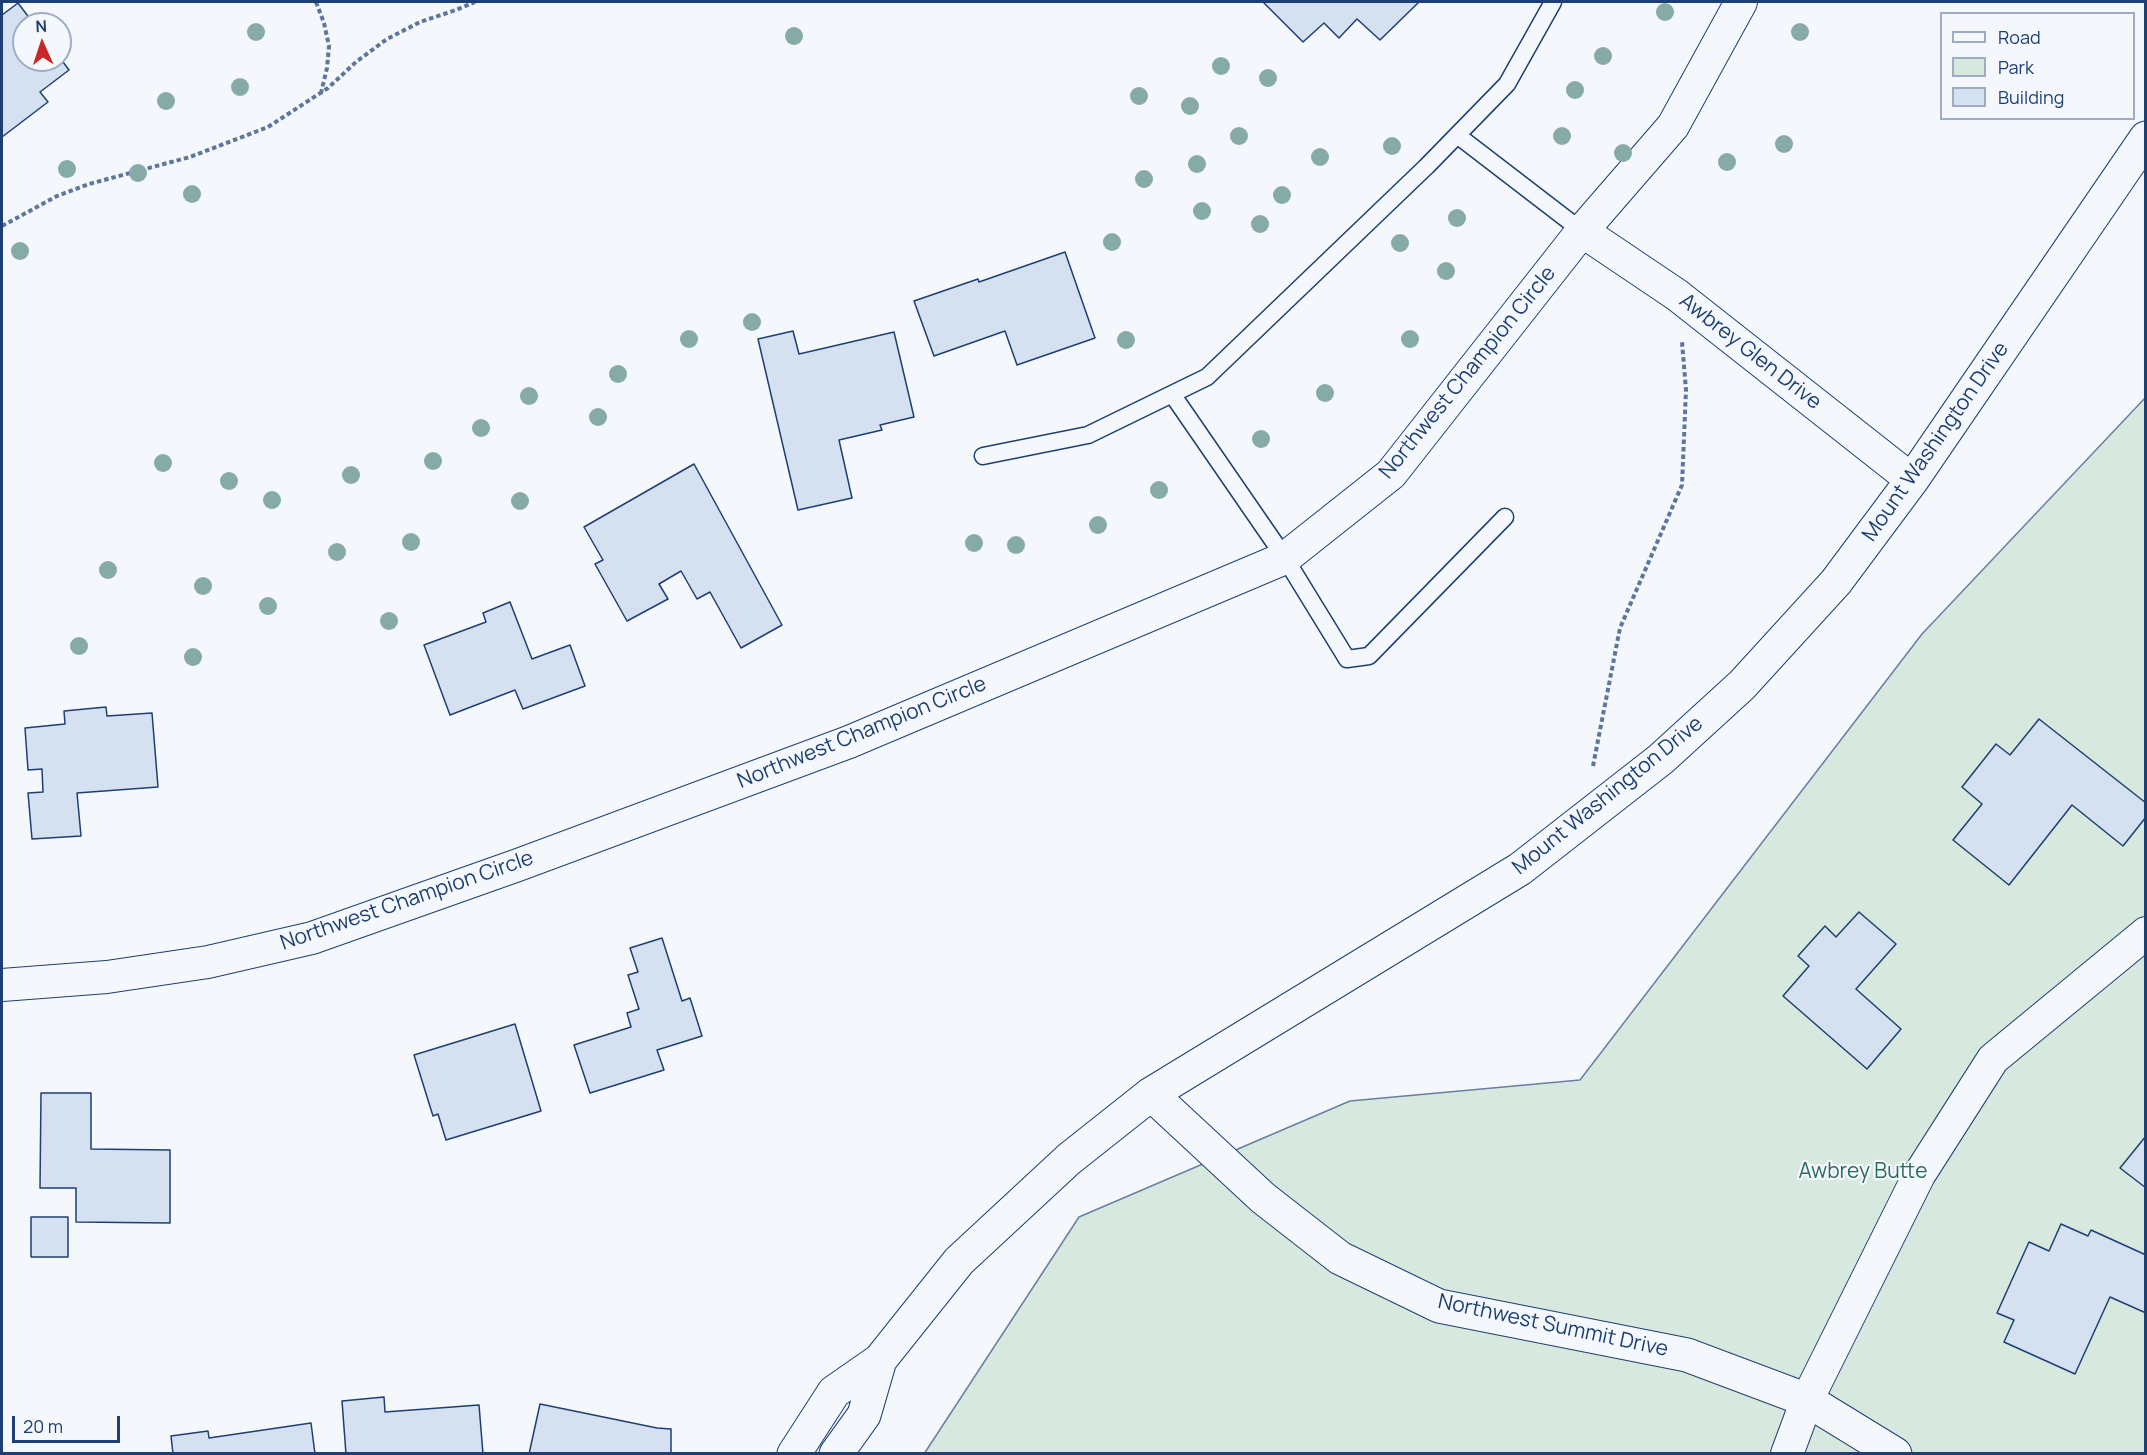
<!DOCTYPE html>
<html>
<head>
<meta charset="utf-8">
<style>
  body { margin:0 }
  #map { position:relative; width:2147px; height:1455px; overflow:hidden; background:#f4f7fb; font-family:Manrope,sans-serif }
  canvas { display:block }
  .frame { position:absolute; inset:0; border:3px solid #1d3f73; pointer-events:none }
  .legend { position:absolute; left:1940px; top:12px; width:195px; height:108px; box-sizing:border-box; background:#f4f7fb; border:2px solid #9eadc5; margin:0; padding:8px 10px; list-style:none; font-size:18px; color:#1d3f73 }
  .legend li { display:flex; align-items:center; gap:12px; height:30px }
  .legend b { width:30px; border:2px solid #9eadc5 }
  .north { position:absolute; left:12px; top:12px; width:60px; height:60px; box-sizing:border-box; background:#f4f7fb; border:2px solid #9eadc5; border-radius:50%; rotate:357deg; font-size:16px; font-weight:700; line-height:24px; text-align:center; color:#1d3f73 }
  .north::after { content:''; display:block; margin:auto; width:21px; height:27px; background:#c62828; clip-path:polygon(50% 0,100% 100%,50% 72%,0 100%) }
  .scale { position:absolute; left:12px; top:1416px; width:108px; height:27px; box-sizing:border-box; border:3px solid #1d3f73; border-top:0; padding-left:8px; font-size:18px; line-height:21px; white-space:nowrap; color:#1d3f73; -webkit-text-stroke:4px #f4f7fb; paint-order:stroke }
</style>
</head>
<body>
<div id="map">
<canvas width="2147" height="1455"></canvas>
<div class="frame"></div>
<ul class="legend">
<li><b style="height:8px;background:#f4f7fb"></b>Road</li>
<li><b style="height:16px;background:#d7e8df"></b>Park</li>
<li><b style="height:16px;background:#d5e0f0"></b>Building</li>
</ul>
<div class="north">N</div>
<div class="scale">20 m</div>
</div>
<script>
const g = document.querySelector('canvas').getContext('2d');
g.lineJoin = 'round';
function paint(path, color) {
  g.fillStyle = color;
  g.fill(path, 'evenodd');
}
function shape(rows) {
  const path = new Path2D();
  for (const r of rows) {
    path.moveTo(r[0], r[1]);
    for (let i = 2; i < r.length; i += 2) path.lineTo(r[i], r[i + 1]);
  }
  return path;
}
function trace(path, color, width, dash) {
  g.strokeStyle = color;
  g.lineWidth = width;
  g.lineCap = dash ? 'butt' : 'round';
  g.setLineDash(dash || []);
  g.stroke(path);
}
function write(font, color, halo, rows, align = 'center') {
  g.font = font + ' Manrope,sans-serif';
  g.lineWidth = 4.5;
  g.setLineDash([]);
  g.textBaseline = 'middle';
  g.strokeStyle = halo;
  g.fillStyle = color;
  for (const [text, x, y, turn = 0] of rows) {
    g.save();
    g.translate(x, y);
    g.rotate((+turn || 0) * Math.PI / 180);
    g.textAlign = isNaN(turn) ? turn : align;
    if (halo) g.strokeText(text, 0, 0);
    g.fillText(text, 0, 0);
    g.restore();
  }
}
const green = shape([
  [2145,398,2145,1453,924,1454,1079,1217,1350,1101,1580,1080,1922,634,2145,398]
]);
const building = shape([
  [1263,2,1419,2,1380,40,1357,19,1339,38,1324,23,1303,42,1263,2],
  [18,3,34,24,24,24,24,60,60,60,60,58,69,70,40,92,48,102,2,137,2,15,18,3],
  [1065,252,1095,338,1017,365,1005,331,934,356,914,301,978,279,979,282,1065,252],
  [793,331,799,354,894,332,914,417,880,425,882,430,839,440,852,498,798,510,758,339,793,331],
  [694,464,782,625,741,648,710,592,697,599,681,571,659,584,668,599,627,621,595,564,603,560,584,527,694,464],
  [510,602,532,659,570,645,585,686,523,709,515,690,450,715,424,645,486,622,483,613,510,602],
  [106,707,107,716,152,713,158,787,77,793,81,836,32,839,28,793,43,792,42,769,28,770,25,728,65,724,64,711,106,707],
  [2039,719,2146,803,2146,817,2123,846,2072,805,2009,885,1953,840,1982,804,1962,787,1996,744,2010,755,2039,719],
  [1859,912,1896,944,1856,989,1901,1029,1867,1069,1783,996,1809,966,1798,956,1825,926,1836,937,1859,912],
  [662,938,682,1001,690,998,702,1036,657,1050,664,1070,590,1093,574,1045,631,1027,627,1013,639,1009,628,975,638,972,630,948,662,938],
  [515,1024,541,1111,446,1140,438,1114,433,1116,414,1055,515,1024],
  [41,1093,91,1093,91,1149,170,1150,170,1223,76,1222,76,1188,40,1188,41,1093],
  [2146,1136,2146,1188,2120,1168,2146,1136],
  [31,1217,68,1217,68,1257,31,1257,31,1217],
  [2061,1224,2088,1236,2091,1230,2146,1255,2146,1313,2110,1297,2075,1374,2004,1342,2014,1320,1997,1313,2029,1242,2049,1251,2061,1224],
  [384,1397,385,1412,479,1405,483,1454,346,1454,342,1401,384,1397],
  [540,1404,657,1428,671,1429,671,1454,529,1454,540,1404],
  [311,1423,315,1454,173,1454,171,1436,208,1431,209,1438,311,1423]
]);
const path = shape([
  [316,2,324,23,329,46,327,68,321,93],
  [2,226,57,196,89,184,190,157,268,127,328,88,356,62,387,39,420,22,456,10,475,2],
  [1593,766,1620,628,1682,485,1686,390,1682,342]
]);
const lane = shape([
  [1457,135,1582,231],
  [1172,394,1285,558,1347,659,1369,656,1505,517],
  [983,456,1088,435,1207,377,1427,166,1507,84,1553,2]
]);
const street = shape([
  [1582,231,1677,295,1912,480],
  [2,985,107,977,208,962,312,938,518,865,849,742,1285,558,1391,474,1582,231,1673,126,1741,2],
  [1787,1454,1807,1400,1919,1175,1993,1059,2146,933]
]);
const secondary = shape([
  [1151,1094,1263,1198,1340,1258,1439,1306,1687,1355,1807,1400,1895,1454],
  [794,1454,834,1392,880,1360,959,1261,1069,1159,1151,1094,1520,869,1661,759,1742,685,1836,582,1912,480,2146,138],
  [836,1454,864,1415,880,1360]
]);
const trees = [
  [1665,12],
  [256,32],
  [1800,32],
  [794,36],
  [1603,56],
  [1221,66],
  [1268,78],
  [240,87],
  [1575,90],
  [1139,96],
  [166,101],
  [1190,106],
  [1239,136],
  [1562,136],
  [1784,144],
  [1392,146],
  [1623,153],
  [1320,157],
  [1727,162],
  [1197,164],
  [67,169],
  [138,173],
  [1144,179],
  [192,194],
  [1282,195],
  [1202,211],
  [1457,218],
  [1260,224],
  [1112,242],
  [1400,243],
  [20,251],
  [1446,271],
  [752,322],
  [689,339],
  [1410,339],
  [1126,340],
  [618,374],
  [1325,393],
  [529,396],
  [598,417],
  [481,428],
  [1261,439],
  [433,461],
  [163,463],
  [351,475],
  [229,481],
  [1159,490],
  [272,500],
  [520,501],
  [1098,525],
  [411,542],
  [974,543],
  [1016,545],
  [337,552],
  [108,570],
  [203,586],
  [268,606],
  [389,621],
  [79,646],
  [193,657]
];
const streetNames = [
  ["Awbrey Glen Drive",1750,352,38],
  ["Northwest Champion Circle",1468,373,-51],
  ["Mount Washington Drive",1936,442,-55],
  ["Northwest Champion Circle",862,733,-22],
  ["Mount Washington Drive",1608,796,-39],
  ["Northwest Champion Circle",407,901,-19],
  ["Northwest Summit Drive",1553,1326,12]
];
const parkNames = [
  ["Awbrey Butte",1863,1172]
];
paint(green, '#d7e8df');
trace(green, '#687fa3', 1.5);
paint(building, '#d5e0f0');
trace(building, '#1d3f73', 1.5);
trace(lane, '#1d3f73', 19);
trace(street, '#1d3f73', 34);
trace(secondary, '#1d3f73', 35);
trace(path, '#5e769c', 4, [4.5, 3]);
trace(lane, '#f4f7fb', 16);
trace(street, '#f4f7fb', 32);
trace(secondary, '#f4f7fb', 33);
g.fillStyle = '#86aba6';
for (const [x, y] of trees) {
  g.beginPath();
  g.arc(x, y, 9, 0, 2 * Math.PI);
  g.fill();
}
write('21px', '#1d3f73', '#f4f7fb', streetNames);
write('21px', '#2c6c60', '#f4f7fb', parkNames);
</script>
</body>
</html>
